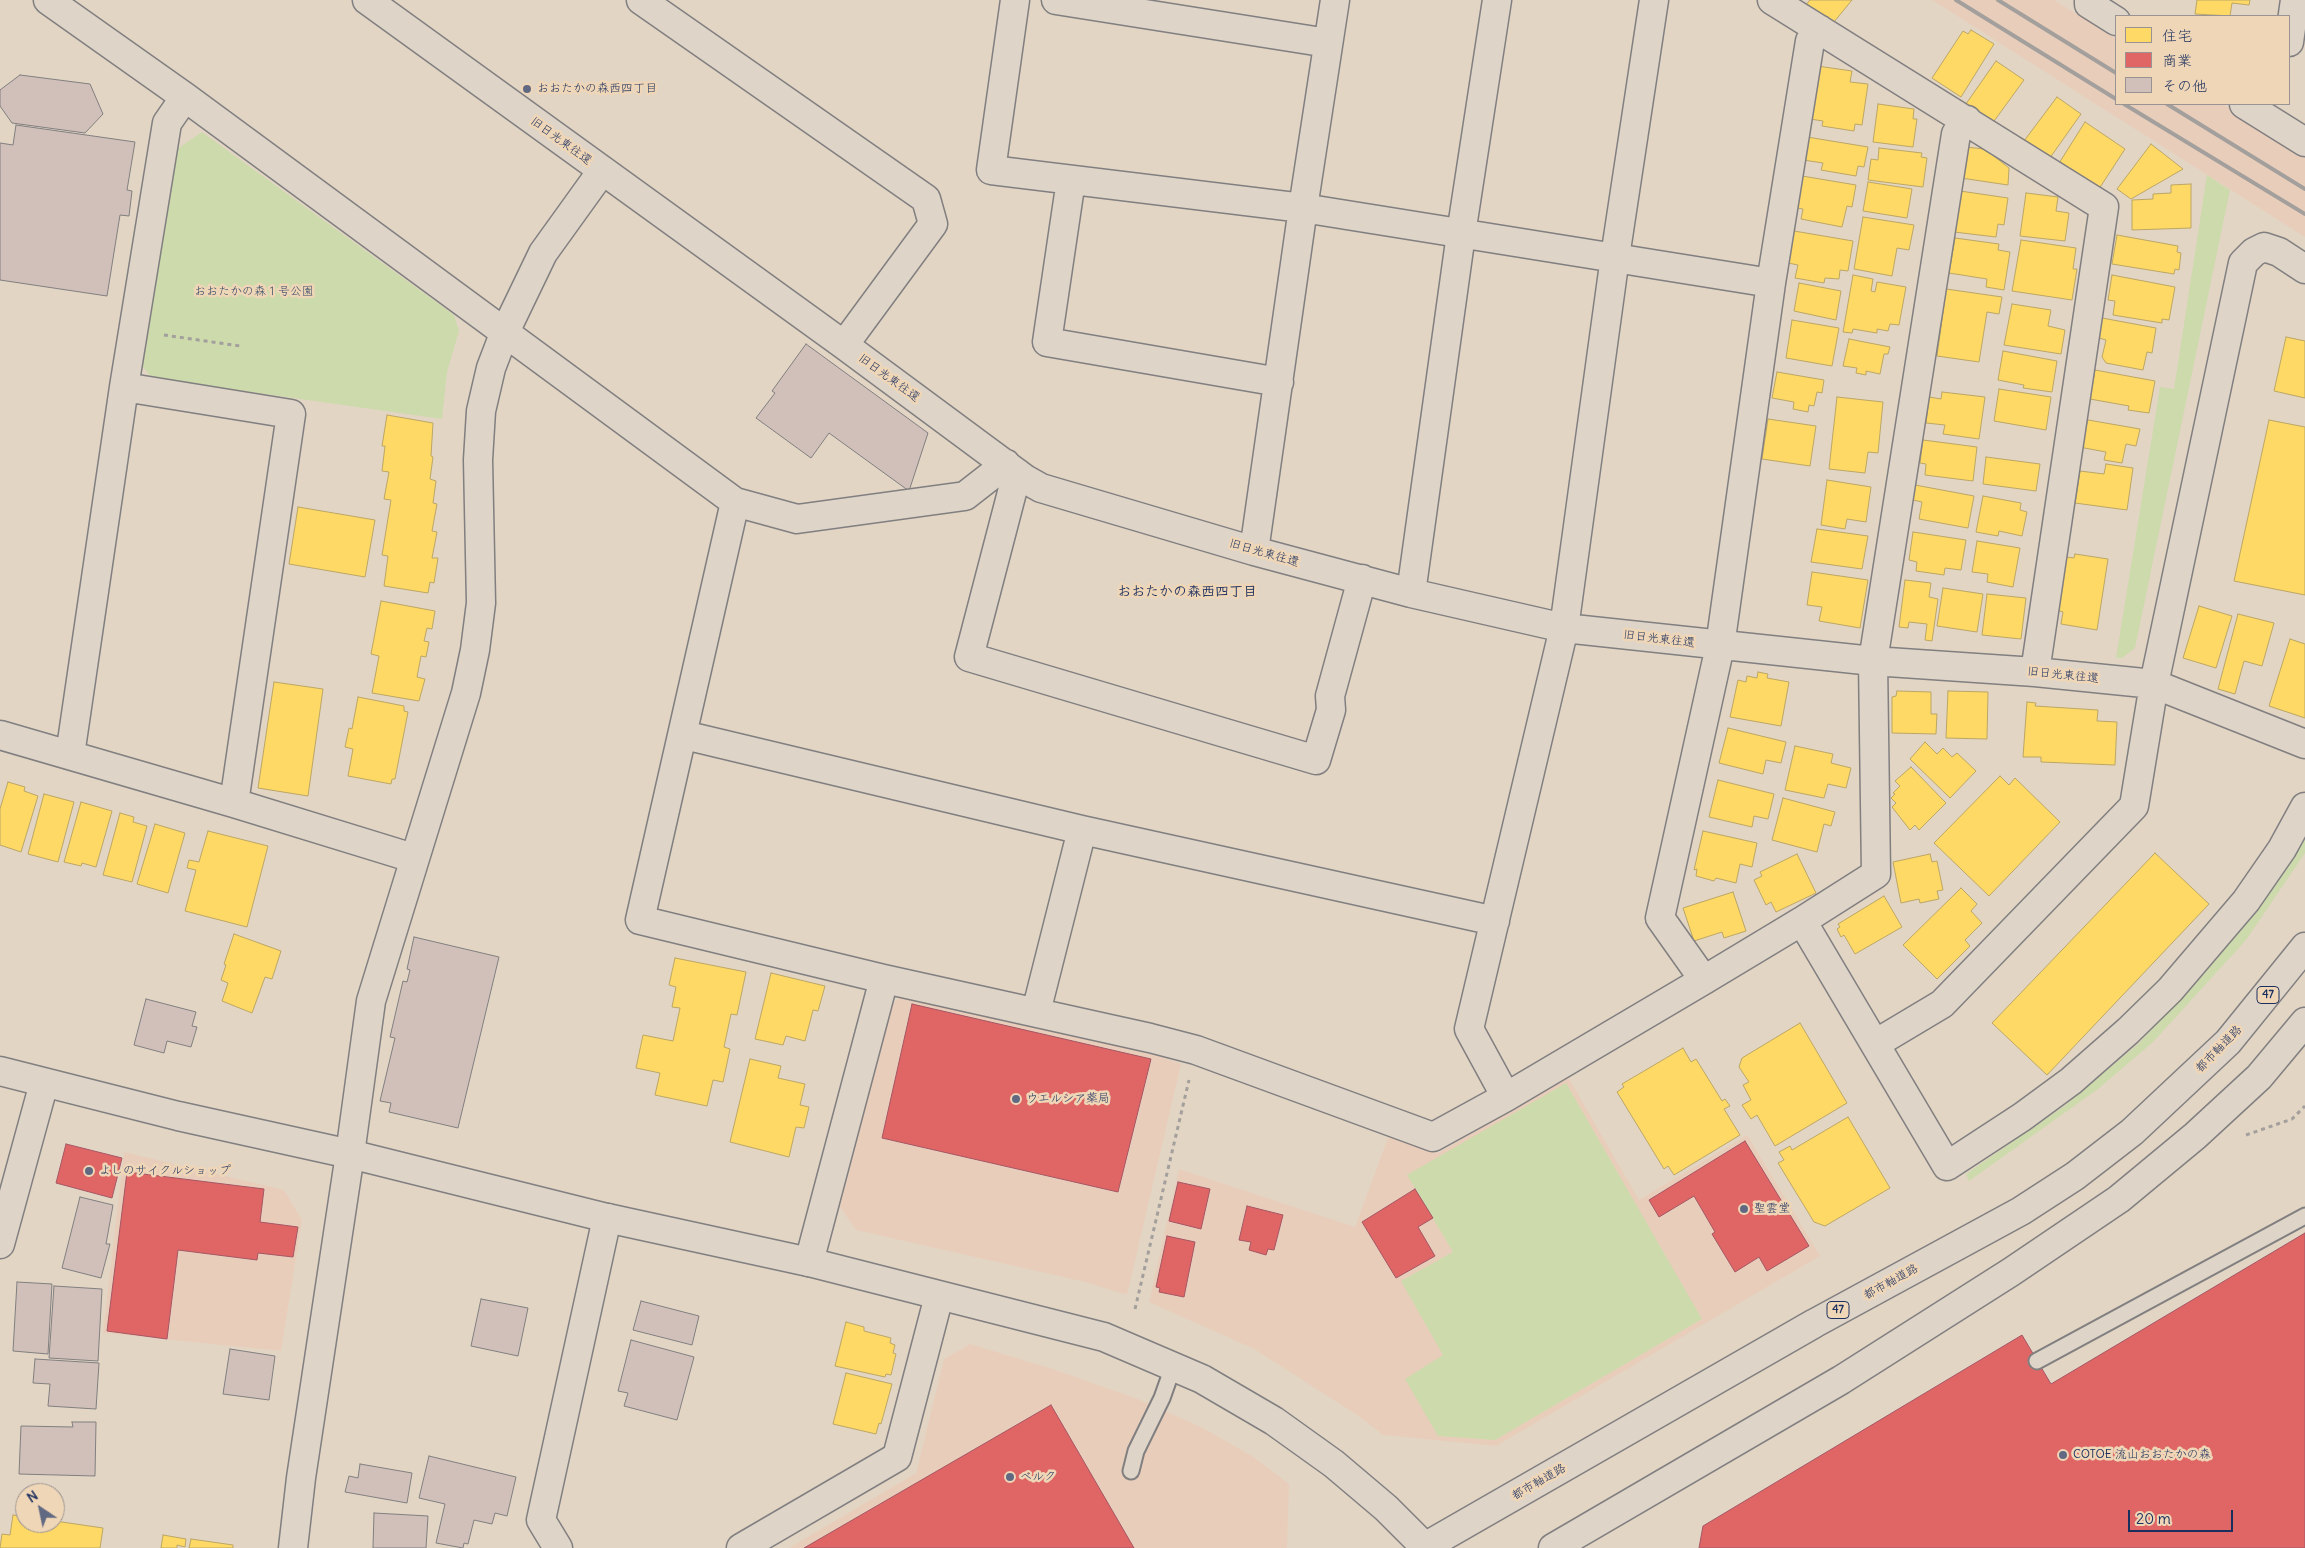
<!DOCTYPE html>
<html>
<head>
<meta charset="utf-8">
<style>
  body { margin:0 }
  #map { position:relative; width:2305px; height:1548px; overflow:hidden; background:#e2d5c4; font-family:Delius,"Klee One",sans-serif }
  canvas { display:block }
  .legend { position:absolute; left:2115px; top:15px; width:175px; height:90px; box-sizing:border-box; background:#efd6b7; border:1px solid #9a9393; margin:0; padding:6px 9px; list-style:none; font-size:15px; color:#1b2f5e }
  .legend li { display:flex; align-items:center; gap:10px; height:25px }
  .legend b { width:25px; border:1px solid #9a9393 }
  .north { position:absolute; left:15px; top:1483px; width:50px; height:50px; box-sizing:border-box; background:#efd6b7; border:1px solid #9a9393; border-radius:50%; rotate:326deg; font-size:14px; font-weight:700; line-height:20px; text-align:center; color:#1b2f5e }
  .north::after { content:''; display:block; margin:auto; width:18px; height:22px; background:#616982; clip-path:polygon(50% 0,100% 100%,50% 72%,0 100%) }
  .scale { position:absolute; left:2128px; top:1510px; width:105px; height:22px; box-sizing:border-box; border:2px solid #1b2f5e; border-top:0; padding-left:6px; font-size:15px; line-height:18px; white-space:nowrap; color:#1b2f5e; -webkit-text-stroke:4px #efd6b7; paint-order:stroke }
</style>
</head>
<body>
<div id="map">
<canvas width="2305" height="1548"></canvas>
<ul class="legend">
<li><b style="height:14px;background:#ffd966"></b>住宅</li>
<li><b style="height:14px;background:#e06666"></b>商業</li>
<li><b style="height:14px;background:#d0c0b9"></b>その他</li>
</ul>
<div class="north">N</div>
<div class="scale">20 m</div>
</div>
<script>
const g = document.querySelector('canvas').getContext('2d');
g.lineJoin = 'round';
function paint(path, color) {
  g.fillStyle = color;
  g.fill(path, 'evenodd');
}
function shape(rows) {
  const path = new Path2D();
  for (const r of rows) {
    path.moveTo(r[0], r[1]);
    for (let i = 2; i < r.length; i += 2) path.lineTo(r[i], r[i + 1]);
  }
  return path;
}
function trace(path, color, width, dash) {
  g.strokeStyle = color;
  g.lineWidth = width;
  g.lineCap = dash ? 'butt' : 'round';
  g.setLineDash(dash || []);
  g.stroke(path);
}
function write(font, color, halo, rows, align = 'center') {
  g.font = font + ' Delius,"Klee One",sans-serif';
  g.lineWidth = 5;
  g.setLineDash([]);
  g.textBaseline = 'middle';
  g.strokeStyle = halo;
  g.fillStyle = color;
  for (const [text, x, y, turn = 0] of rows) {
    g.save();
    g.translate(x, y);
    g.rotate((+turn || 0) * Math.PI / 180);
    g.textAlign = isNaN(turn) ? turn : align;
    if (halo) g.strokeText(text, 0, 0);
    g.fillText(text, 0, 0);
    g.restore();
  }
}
const built = shape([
  [1932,0,2054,0,2116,38,2116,104,2223,104,2305,155,2305,237],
  [902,996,1152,1054,1181,1064,1127,1295,1085,1282,856,1230,840,1207,889,1006],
  [1568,1077,1639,1200,1747,1135,1820,1256,1496,1446,1383,1435,1357,1415,1254,1349,1149,1302,1179,1169,1355,1227,1389,1135,1438,1153],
  [124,1152,284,1190,302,1220,281,1351,103,1333],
  [970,1344,1053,1369,1138,1399,1203,1428,1252,1456,1289,1484,1287,1548,789,1548,916,1473,944,1359]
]);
const green = shape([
  [202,132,454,315,459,331,447,372,442,419,152,378,142,366,177,149],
  [2207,175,2230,190,2135,648,2122,658,2116,658,2160,387,2174,389],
  [2305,839,2305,853,2246,940,2153,1042,2098,1089,1969,1181,1966,1174,2063,1107,2137,1045,2205,973,2271,891],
  [1566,1083,1702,1319,1495,1440,1438,1436,1405,1379,1443,1355,1401,1281,1453,1252,1407,1175]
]);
const homes = shape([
  [1810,0,1852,0,1829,28,1803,8,1810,0],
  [2197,0,2250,0,2249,5,2232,3,2230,16,2195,14,2197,0],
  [1971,30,1994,44,1961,97,1932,78,1963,31,1968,34,1971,30],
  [1996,61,2024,80,1989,128,1961,111,1996,61],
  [1817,66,1852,71,1850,82,1868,84,1862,125,1855,124,1854,131,1822,126,1823,121,1810,119,1817,66],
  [2057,97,2081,114,2047,162,2021,145,2057,97],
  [1878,104,1914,109,1913,119,1917,119,1913,147,1873,142,1878,104],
  [2085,122,2125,149,2095,195,2056,168,2085,122],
  [1807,137,1868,147,1864,167,1858,166,1856,176,1821,170,1823,163,1803,160,1807,137],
  [2151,144,2183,169,2131,199,2117,189,2151,144],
  [1965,147,1985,149,2009,168,2008,185,1961,178,1965,147],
  [1879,148,1922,153,1921,157,1927,158,1923,187,1868,180,1871,159,1878,160,1879,148],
  [1802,176,1856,185,1852,207,1847,206,1842,227,1801,219,1803,209,1797,208,1802,176],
  [1868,182,1912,189,1907,218,1863,211,1868,182],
  [2191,184,2191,228,2132,230,2132,200,2153,199,2153,194,2171,193,2171,185,2191,184],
  [1960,191,2008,198,2004,225,1998,224,1996,237,1954,232,1960,191],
  [2026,193,2058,197,2056,211,2069,213,2065,241,2020,236,2026,193],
  [1863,217,1914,225,1909,250,1897,248,1892,276,1854,269,1863,217],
  [1794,231,1853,241,1848,271,1840,270,1839,279,1825,278,1824,283,1795,278,1798,265,1788,263,1794,231],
  [2117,235,2178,246,2177,252,2181,253,2179,270,2175,269,2174,274,2112,264,2117,235],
  [1955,238,1999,244,1998,250,2010,252,2004,290,1986,287,1987,279,1949,273,1955,238],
  [2021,240,2076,248,2073,269,2077,269,2072,300,2012,291,2021,240],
  [1853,275,1873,279,1871,291,1875,292,1877,282,1906,287,1899,325,1890,324,1888,331,1877,329,1877,333,1853,329,1852,333,1843,332,1853,275],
  [2112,275,2175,287,2169,320,2162,319,2162,323,2113,315,2115,301,2108,300,2112,275],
  [1799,283,1841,291,1836,320,1794,311,1799,283],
  [1946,289,2002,297,1999,314,1987,312,1979,362,1937,356,1946,289],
  [2012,304,2051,310,2048,326,2065,330,2061,354,2004,345,2012,304],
  [2102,318,2156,328,2152,353,2147,352,2143,370,2106,363,2102,357,2106,340,2099,338,2102,318],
  [1792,320,1839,328,1832,366,1786,358,1792,320],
  [2286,337,2305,341,2305,398,2274,391,2286,337],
  [1849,339,1890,347,1888,354,1884,354,1880,374,1866,371,1866,375,1856,373,1857,368,1843,366,1849,339],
  [2003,351,2057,361,2052,392,2023,388,2024,385,1998,380,2003,351],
  [2095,370,2155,381,2149,413,2128,410,2129,406,2090,399,2095,370],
  [1777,372,1824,380,1822,393,1817,392,1814,406,1809,405,1808,412,1793,409,1794,402,1772,398,1777,372],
  [1999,389,2051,397,2046,430,1994,421,1999,389],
  [1942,392,1985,397,1979,439,1943,434,1945,425,1926,423,1929,397,1941,399,1942,392],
  [1837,397,1883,402,1878,453,1868,452,1865,473,1829,469,1837,397],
  [387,415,433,423,431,456,433,457,430,479,436,481,433,503,437,504,432,531,437,532,432,558,438,558,434,583,430,582,428,593,384,586,388,556,382,555,391,500,384,499,389,472,382,471,385,446,382,446,387,415],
  [1768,419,1816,426,1810,466,1762,459,1768,419],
  [2088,420,2140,429,2136,446,2126,444,2122,463,2104,460,2106,452,2079,447,2088,420],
  [2269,420,2305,427,2305,595,2234,581,2269,420],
  [1923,440,1977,447,1973,481,1925,475,1926,464,1920,463,1923,440],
  [1986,457,2040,464,2036,491,1983,484,1986,457],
  [2106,464,2133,468,2127,510,2075,503,2080,471,2104,474,2106,464],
  [1827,480,1871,487,1866,522,1847,519,1845,529,1821,525,1827,480],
  [1915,485,1974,496,1968,528,1919,519,1922,502,1913,500,1915,485],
  [1983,496,2021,503,2020,510,2027,512,2022,536,1999,531,1998,536,1976,532,1983,496],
  [298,507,375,520,365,577,289,564,298,507],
  [1817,529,1868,536,1862,569,1811,562,1817,529],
  [1913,532,1966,540,1961,570,1945,568,1944,575,1916,571,1917,562,1909,560,1913,532],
  [1977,541,2020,548,2013,587,1987,582,1988,574,1972,572,1977,541],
  [2075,554,2108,559,2097,630,2061,624,2063,612,2057,610,2066,557,2074,558,2075,554],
  [1812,572,1868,580,1860,628,1819,621,1822,607,1807,605,1812,572],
  [1905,580,1931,583,1929,597,1938,599,1932,641,1925,640,1927,624,1909,622,1908,628,1899,627,1905,580],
  [1943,588,1983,594,1977,632,1937,626,1943,588],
  [1987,594,2026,598,2021,639,1982,635,1987,594],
  [381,601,435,611,432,629,427,628,424,641,429,642,426,657,421,656,417,677,425,679,419,701,372,693,379,656,371,654,381,601],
  [2199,606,2232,616,2216,668,2183,658,2199,606],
  [2238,614,2274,623,2262,666,2244,661,2235,694,2218,689,2238,614],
  [2290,639,2305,644,2305,718,2269,706,2290,639],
  [1758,672,1768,674,1767,678,1789,682,1781,726,1730,717,1738,680,1746,682,1747,676,1757,678,1758,672],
  [274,682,323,689,308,796,258,788,274,682],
  [1897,691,1931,692,1931,714,1937,714,1936,734,1892,733,1892,697,1896,696,1897,691],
  [1948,691,1988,692,1987,739,1946,738,1948,691],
  [358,697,404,706,404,711,408,712,395,779,392,779,391,784,348,776,353,749,345,747,349,728,352,729,358,697],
  [2027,702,2036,703,2035,706,2098,710,2097,721,2117,722,2115,765,2041,762,2041,757,2023,757,2027,702],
  [1728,728,1786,742,1781,763,1766,760,1763,774,1719,763,1728,728],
  [1925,742,1937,754,1943,748,1952,757,1957,753,1976,771,1950,798,1910,759,1925,742],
  [1795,746,1833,754,1831,763,1851,768,1846,788,1828,784,1824,798,1785,790,1795,746],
  [1911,767,1946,803,1919,830,1915,825,1910,830,1892,807,1896,803,1891,798,1895,794,1893,793,1900,786,1895,781,1911,767],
  [2000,776,2009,785,2015,778,2060,822,1989,896,1934,843,2000,776],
  [1718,780,1774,794,1768,819,1754,816,1752,827,1709,817,1718,780],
  [8,782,25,787,24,791,38,796,21,852,0,845,0,809,8,782],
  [44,794,74,802,58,862,28,854,44,794],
  [1783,798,1835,812,1831,826,1824,824,1817,852,1772,840,1783,798],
  [81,802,112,811,96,867,82,863,81,866,64,862,81,802],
  [120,813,134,817,133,822,147,826,132,882,103,875,120,813],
  [155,824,185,833,168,893,137,884,155,824],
  [208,831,268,846,247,927,185,911,196,870,187,868,189,860,199,862,208,831],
  [1703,831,1757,843,1752,867,1740,864,1736,883,1716,878,1714,881,1696,876,1697,869,1694,870,1703,831],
  [2155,853,2209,904,2047,1075,1992,1023,2155,853],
  [1797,854,1816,893,1776,912,1771,902,1766,905,1754,880,1762,876,1760,872,1797,854],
  [1930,854,1932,862,1937,861,1943,890,1937,891,1939,899,1920,903,1919,899,1901,903,1893,862,1930,854],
  [1961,888,1977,904,1971,911,1982,923,1965,940,1970,946,1937,979,1903,945,1961,888],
  [1733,892,1746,931,1724,938,1722,932,1694,941,1683,908,1733,892],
  [1884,896,1902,927,1855,954,1844,935,1841,937,1837,929,1840,927,1838,924,1884,896],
  [234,934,281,951,272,979,265,977,252,1013,222,1001,228,983,221,980,226,965,224,964,234,934],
  [675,958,746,972,737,1015,731,1014,724,1047,730,1049,723,1082,713,1080,707,1106,655,1095,660,1073,636,1068,643,1035,673,1041,680,1008,672,1007,676,987,669,985,675,958],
  [771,973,825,986,818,1011,813,1010,805,1041,786,1036,783,1045,755,1039,771,973],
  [1800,1023,1847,1103,1775,1146,1757,1115,1751,1119,1742,1105,1751,1100,1743,1085,1749,1082,1739,1067,1742,1058,1800,1023],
  [1683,1048,1691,1062,1696,1059,1722,1101,1725,1099,1730,1106,1724,1109,1740,1135,1674,1175,1668,1166,1664,1169,1617,1092,1624,1087,1622,1084,1683,1048],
  [750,1059,781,1066,778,1078,805,1084,800,1105,809,1107,804,1128,796,1127,789,1157,730,1142,750,1059],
  [1848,1117,1890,1188,1825,1226,1814,1222,1778,1163,1784,1160,1779,1152,1790,1146,1792,1150,1848,1117],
  [846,1322,864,1327,864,1331,891,1338,890,1343,895,1345,893,1353,896,1354,891,1375,886,1374,885,1377,835,1366,846,1322],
  [846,1373,892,1384,881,1424,879,1423,876,1434,833,1424,846,1373],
  [13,1515,25,1517,25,1523,55,1523,55,1521,103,1528,100,1548,0,1548,2,1534,10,1535,13,1515],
  [163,1535,186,1539,185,1547,177,1545,177,1548,161,1548,163,1535],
  [191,1539,233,1545,233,1548,189,1548,191,1539]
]);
const shops = shape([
  [912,1004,1151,1059,1118,1192,882,1138,912,1004],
  [1745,1141,1809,1246,1767,1271,1759,1257,1735,1272,1712,1234,1715,1232,1694,1196,1659,1217,1649,1200,1745,1141],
  [66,1144,122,1158,112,1198,56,1183,66,1144],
  [127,1172,264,1189,260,1222,298,1227,293,1257,258,1253,257,1260,178,1250,167,1339,107,1331,127,1172],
  [1178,1182,1210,1189,1201,1229,1169,1221,1178,1182],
  [1415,1189,1433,1218,1418,1227,1435,1256,1396,1278,1362,1222,1415,1189],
  [1247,1206,1283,1215,1274,1250,1268,1249,1266,1255,1249,1250,1251,1242,1239,1240,1247,1206],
  [2305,1233,2305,1548,1699,1548,1703,1526,2022,1335,2051,1384,2305,1233],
  [1167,1236,1195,1242,1184,1297,1159,1292,1160,1288,1156,1287,1167,1236],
  [1051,1405,1134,1548,804,1548,1051,1405]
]);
const building = shape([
  [20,75,90,84,103,114,85,133,12,123,0,106,0,90,20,75],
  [16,125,135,142,127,190,132,191,129,216,120,215,107,296,0,280,0,143,13,145,16,125],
  [806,344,928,433,909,491,829,433,811,458,756,418,775,393,772,391,806,344],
  [414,937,499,957,458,1128,389,1112,391,1103,380,1101,395,1038,390,1037,403,981,407,982,410,970,407,969,414,937],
  [146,999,196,1012,192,1026,197,1027,191,1047,167,1041,164,1053,134,1045,146,999],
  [80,1197,113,1205,106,1244,110,1244,101,1278,62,1268,80,1197],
  [17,1282,52,1284,48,1354,13,1351,17,1282],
  [54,1286,102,1289,98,1361,49,1358,54,1286],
  [481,1299,528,1308,518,1356,471,1346,481,1299],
  [641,1301,699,1316,692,1345,633,1330,641,1301],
  [631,1340,694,1357,677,1420,624,1406,628,1393,618,1391,631,1340],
  [230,1349,275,1356,269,1400,223,1394,230,1349],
  [35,1359,99,1363,96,1409,48,1406,50,1384,33,1383,35,1359],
  [72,1422,96,1422,95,1476,19,1474,21,1426,73,1427,72,1422],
  [429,1456,516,1477,507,1516,495,1513,492,1524,474,1520,468,1544,464,1543,463,1548,436,1543,445,1504,419,1498,429,1456],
  [360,1464,412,1473,407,1503,345,1492,349,1476,358,1478,360,1464],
  [374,1513,428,1516,426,1548,373,1548,374,1513]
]);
const path = shape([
  [164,335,240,346],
  [2246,1135,2292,1119,2305,1106],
  [1135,1309,1189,1080]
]);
const lane = shape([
  [2037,1361,2305,1216],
  [1131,1471,1136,1451,1162,1398,1173,1367]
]);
const street = shape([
  [48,0,185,97,735,502,797,519,965,496,1006,464],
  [367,0,844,345,1025,479,1041,488,1254,551,1411,593,1564,628,1873,661,2035,672,2154,684,2305,744],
  [641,0,926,199,933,224,844,345],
  [1015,0,991,170,1303,208,1771,283],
  [1056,0,1328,43],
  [1772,0,2104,207,2035,672],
  [2089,0,2089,4,2116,21],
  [2289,42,2295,0],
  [2244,104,2305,142],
  [1071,180,1047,342,1279,382],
  [124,387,291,414,234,803],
  [1017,473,969,657,1316,760,1331,710,1330,696,1362,579],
  [735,502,640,920,884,979,1150,1038,1196,1050,1433,1137,1506,1097,1704,980,1802,921,1876,874,1873,661,1956,134,1967,120],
  [1254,551,1303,208,1335,0],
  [1411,593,1461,234,1497,0],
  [0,735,234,803,413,858],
  [684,735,1082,830,1495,921],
  [70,755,124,387,167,123,185,97],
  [1802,921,1947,1166,2022,1117,2071,1081,2128,1031,2170,990,2246,901,2282,849,2305,807],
  [1704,980,1660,918,1720,646,1771,283,1810,41,1819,29],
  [1036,1012,1082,830],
  [1875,1044,1942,1004,2134,806,2154,684,2243,263,2254,252,2264,247,2279,252,2305,269],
  [1506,1097,1469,1029,1564,628,1615,257,1654,0],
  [350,1154,371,1001,466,693,475,650,481,603,478,460,481,411,491,368,504,334,543,253,602,171],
  [0,1244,44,1083],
  [809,1262,884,979],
  [558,1548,541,1520,607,1218],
  [741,1548,897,1457,939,1296]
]);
const secondary = shape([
  [0,1071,178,1116,350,1154,607,1218,809,1262,1104,1337,1202,1379,1274,1421,1334,1464,1386,1508,1426,1548],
  [293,1548,301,1478,350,1154]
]);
const primary = shape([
  [1423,1548,1815,1323,2021,1211,2075,1176,2132,1132,2228,1042,2305,947],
  [1553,1548,1841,1380,2011,1272,2119,1199,2195,1136,2259,1077,2305,1022]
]);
const rail = shape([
  [1956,0,2116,99],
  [1998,0,2116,73],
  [2124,104,2305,214],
  [2167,104,2305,189]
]);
const markers = [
  [527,89,5,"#616982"],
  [1016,1099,5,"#616982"],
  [89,1171,5,"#616982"],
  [1744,1209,5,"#616982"],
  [2063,1455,5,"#616982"],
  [1010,1477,5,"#616982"]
];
const shields = [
  [2268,995,22],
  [1838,1310,22]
];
const shieldNames = [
  ["47",2268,995],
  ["47",1838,1310]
];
const poiNames = [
  ["おおたかの森西四丁目",537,89],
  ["ウエルシア薬局",1026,1099],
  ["よしのサイクルショップ",99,1171],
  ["聖雲堂",1754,1209],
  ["COTOE 流山おおたかの森",2073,1455],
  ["ベルク",1020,1477]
];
const streetNames = [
  ["旧日光東往還",561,141,36],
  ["旧日光東往還",889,378,36],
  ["旧日光東往還",1264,553,16],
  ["旧日光東往還",1659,639,7],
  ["旧日光東往還",2063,675,6],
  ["都市軸道路",2219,1049,-46],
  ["都市軸道路",1891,1282,-29],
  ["都市軸道路",1539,1482,-30]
];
const parkNames = [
  ["おおたかの森１号公園",254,292]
];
const neighbourhoodNames = [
  ["おおたかの森西四丁目",1187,592]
];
paint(built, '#e8ceba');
paint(green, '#cddaac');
paint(homes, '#ffd966');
trace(homes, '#bba664', 1);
paint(shops, '#e06666');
trace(shops, '#a55664', 1);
paint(building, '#d0c0b9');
trace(building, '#817f80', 1);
trace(lane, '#817f80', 19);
trace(street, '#817f80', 31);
trace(secondary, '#817f80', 31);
trace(primary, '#817f80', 31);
trace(path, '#a39f9c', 3, [4, 4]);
trace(lane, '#ded4c8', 15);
trace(street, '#ded4c8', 28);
trace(secondary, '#ded4c8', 28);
trace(primary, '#ded4c8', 28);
trace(rail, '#a39f9c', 4);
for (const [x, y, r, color] of markers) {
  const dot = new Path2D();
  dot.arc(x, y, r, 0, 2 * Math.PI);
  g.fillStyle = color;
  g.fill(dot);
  trace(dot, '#efd6b7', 2);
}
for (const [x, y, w] of shields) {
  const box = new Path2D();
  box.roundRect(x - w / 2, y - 8.5, w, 17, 4);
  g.fillStyle = '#efd6b7';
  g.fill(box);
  trace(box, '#1b2f5e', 1);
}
write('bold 11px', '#1b2f5e', null, shieldNames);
write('12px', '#1b2f5e', '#efd6b7', poiNames, 'left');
write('12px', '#1b2f5e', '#efd6b7', streetNames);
write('12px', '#334967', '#efd6b7', parkNames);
write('bold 14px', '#1b2f5e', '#efd6b7', neighbourhoodNames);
</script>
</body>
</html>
